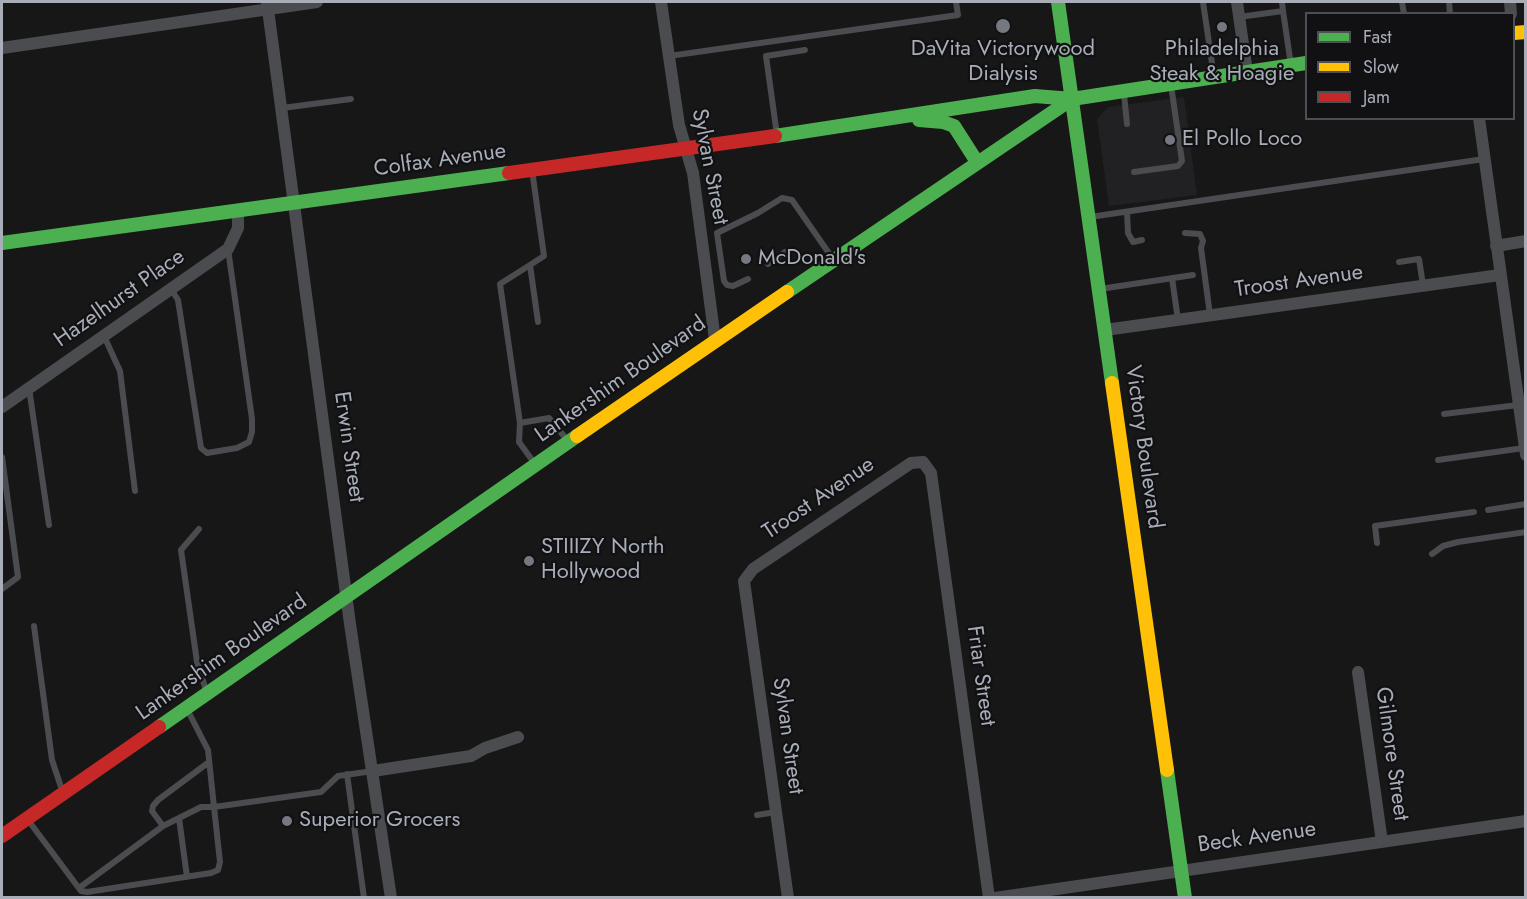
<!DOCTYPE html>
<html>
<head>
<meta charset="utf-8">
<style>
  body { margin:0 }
  #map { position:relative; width:1527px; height:899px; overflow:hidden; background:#171717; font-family:Jost,sans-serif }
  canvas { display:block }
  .frame { position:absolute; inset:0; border:3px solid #a8adb8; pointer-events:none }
  .legend { position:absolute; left:1305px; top:12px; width:210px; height:108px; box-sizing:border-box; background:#111113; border:2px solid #4d4f55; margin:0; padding:8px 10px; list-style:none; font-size:18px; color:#a8adb8 }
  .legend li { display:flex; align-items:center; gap:12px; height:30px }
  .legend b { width:30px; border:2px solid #4d4f55 }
</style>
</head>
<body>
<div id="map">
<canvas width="1527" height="899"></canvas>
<div class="frame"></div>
<ul class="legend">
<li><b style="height:8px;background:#4caf50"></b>Fast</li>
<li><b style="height:8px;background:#ffc107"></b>Slow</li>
<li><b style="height:8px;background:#c62828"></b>Jam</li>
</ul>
</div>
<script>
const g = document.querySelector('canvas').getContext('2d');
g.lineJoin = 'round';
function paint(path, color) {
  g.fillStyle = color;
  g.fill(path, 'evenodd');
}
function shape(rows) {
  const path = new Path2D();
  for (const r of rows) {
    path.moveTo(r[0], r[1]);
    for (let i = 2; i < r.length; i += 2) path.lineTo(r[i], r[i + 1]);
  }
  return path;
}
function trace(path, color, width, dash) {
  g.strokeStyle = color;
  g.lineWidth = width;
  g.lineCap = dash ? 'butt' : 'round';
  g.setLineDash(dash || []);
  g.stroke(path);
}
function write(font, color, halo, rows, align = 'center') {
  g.font = font + ' Jost,sans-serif';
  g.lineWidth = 4.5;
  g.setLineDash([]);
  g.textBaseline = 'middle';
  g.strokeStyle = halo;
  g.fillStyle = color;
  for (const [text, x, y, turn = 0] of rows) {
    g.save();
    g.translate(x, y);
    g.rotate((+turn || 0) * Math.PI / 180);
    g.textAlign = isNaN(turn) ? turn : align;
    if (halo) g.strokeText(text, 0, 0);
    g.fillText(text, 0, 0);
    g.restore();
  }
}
const built = shape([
  [1184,97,1197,195,1109,206,1097,119,1108,107]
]);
const lane = shape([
  [1203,2,1214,77],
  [1282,2,1283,11],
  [1402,2,1404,14],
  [1449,2,1450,14],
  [1239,17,1283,11,1291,65],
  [669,56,958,15,956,2],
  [1124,94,1127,124],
  [282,108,351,99],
  [777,135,766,56,805,50],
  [532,170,544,256,530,265,538,322],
  [1134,172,1178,166,1182,161,1171,85],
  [1127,212,1128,233,1133,242,1142,240],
  [1090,217,1484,159],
  [1185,233,1200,234,1203,241,1201,248,1210,315],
  [1399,262,1419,259,1423,285],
  [768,264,785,252],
  [530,265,500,284,520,423,519,442,535,464],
  [1172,278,1178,320],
  [748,279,733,286,727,285,724,281,717,233,758,213,782,198,792,200,833,259],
  [171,289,178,300,201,448,207,453,237,448,249,442,252,432,252,419,228,249],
  [1100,289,1193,275],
  [104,336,120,371,135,491],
  [29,388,49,525],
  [1444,414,1518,405],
  [520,423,549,418,568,441],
  [2,457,18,577,2,589],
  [1438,460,1524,448],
  [1488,510,1526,504],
  [199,529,181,550,197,662,206,690],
  [1377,543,1375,526,1474,512],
  [1432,554,1443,546,1458,542,1526,532],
  [34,626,52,760,62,790],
  [347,774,364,898],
  [757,815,776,812],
  [179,818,187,877],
  [28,820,81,891,87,892,211,873,218,870,220,862,214,807,321,792,338,776,373,771],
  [163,826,152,811,153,806,158,800,209,762],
  [79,888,163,826,201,807,214,807,208,750,188,711]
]);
const street = shape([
  [267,2,350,624,391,898],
  [661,2,679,125,693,173,715,340],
  [1237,2,1247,72],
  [1510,2,1511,14],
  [2,48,317,2],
  [1479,118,1526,455],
  [1496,246,1526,241],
  [1105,330,1500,275],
  [2,407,228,249,238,228,238,210],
  [1358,672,1382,842],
  [373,771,471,756,485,748,518,737],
  [788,898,744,581,753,569,911,463,923,462,931,473,989,898],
  [995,898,1526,821]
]);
const fast = shape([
  [1058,2,1112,383],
  [919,120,943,122,954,126,977,162],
  [775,136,1035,96,1072,99],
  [2,243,509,173],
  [787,292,1072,99,1306,63],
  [159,727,577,436],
  [1167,770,1185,898]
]);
const slow = shape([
  [1514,33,1526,32],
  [1112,383,1167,770],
  [577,436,787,292]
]);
const jam = shape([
  [509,173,775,136],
  [2,836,159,727]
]);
const markers = [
  [1003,26,8,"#757880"],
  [1222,27,6,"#757880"],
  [1170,140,6,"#757880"],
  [746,259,6,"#757880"],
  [529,561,6,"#757880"],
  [287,821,6,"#757880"]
];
const poiNames = [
  ["DaVita Victorywood",1003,50,"center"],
  ["Dialysis",1003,75,"center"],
  ["Philadelphia",1222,50,"center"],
  ["Steak & Hoagie",1222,75,"center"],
  ["El Pollo Loco",1182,140],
  ["McDonald's",758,259],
  ["STIIIZY North",541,548],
  ["Hollywood",541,573],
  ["Superior Grocers",299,821]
];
const streetNames = [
  ["Colfax Avenue",440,161,-8],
  ["Sylvan Street",709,167,79],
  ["Troost Avenue",1299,282,-8],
  ["Hazelhurst Place",120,299,-35],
  ["Lankershim Boulevard",621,380,-35],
  ["Erwin Street",348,447,82],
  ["Victory Boulevard",1143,447,82],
  ["Troost Avenue",819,499,-34],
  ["Lankershim Boulevard",222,658,-35],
  ["Friar Street",980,676,82],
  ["Sylvan Street",787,736,82],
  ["Gilmore Street",1391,754,82],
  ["Beck Avenue",1257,838,-8]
];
paint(built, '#212123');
trace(lane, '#4b4c50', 6);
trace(street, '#4b4c50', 12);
trace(fast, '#4caf50', 14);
trace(slow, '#ffc107', 14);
trace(jam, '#c62828', 14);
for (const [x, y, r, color] of markers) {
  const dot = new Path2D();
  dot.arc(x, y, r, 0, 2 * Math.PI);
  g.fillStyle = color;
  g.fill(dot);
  trace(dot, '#111113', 2);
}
write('22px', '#a8adb8', '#111113', poiNames, 'left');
write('22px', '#a8adb8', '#111113', streetNames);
</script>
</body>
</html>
